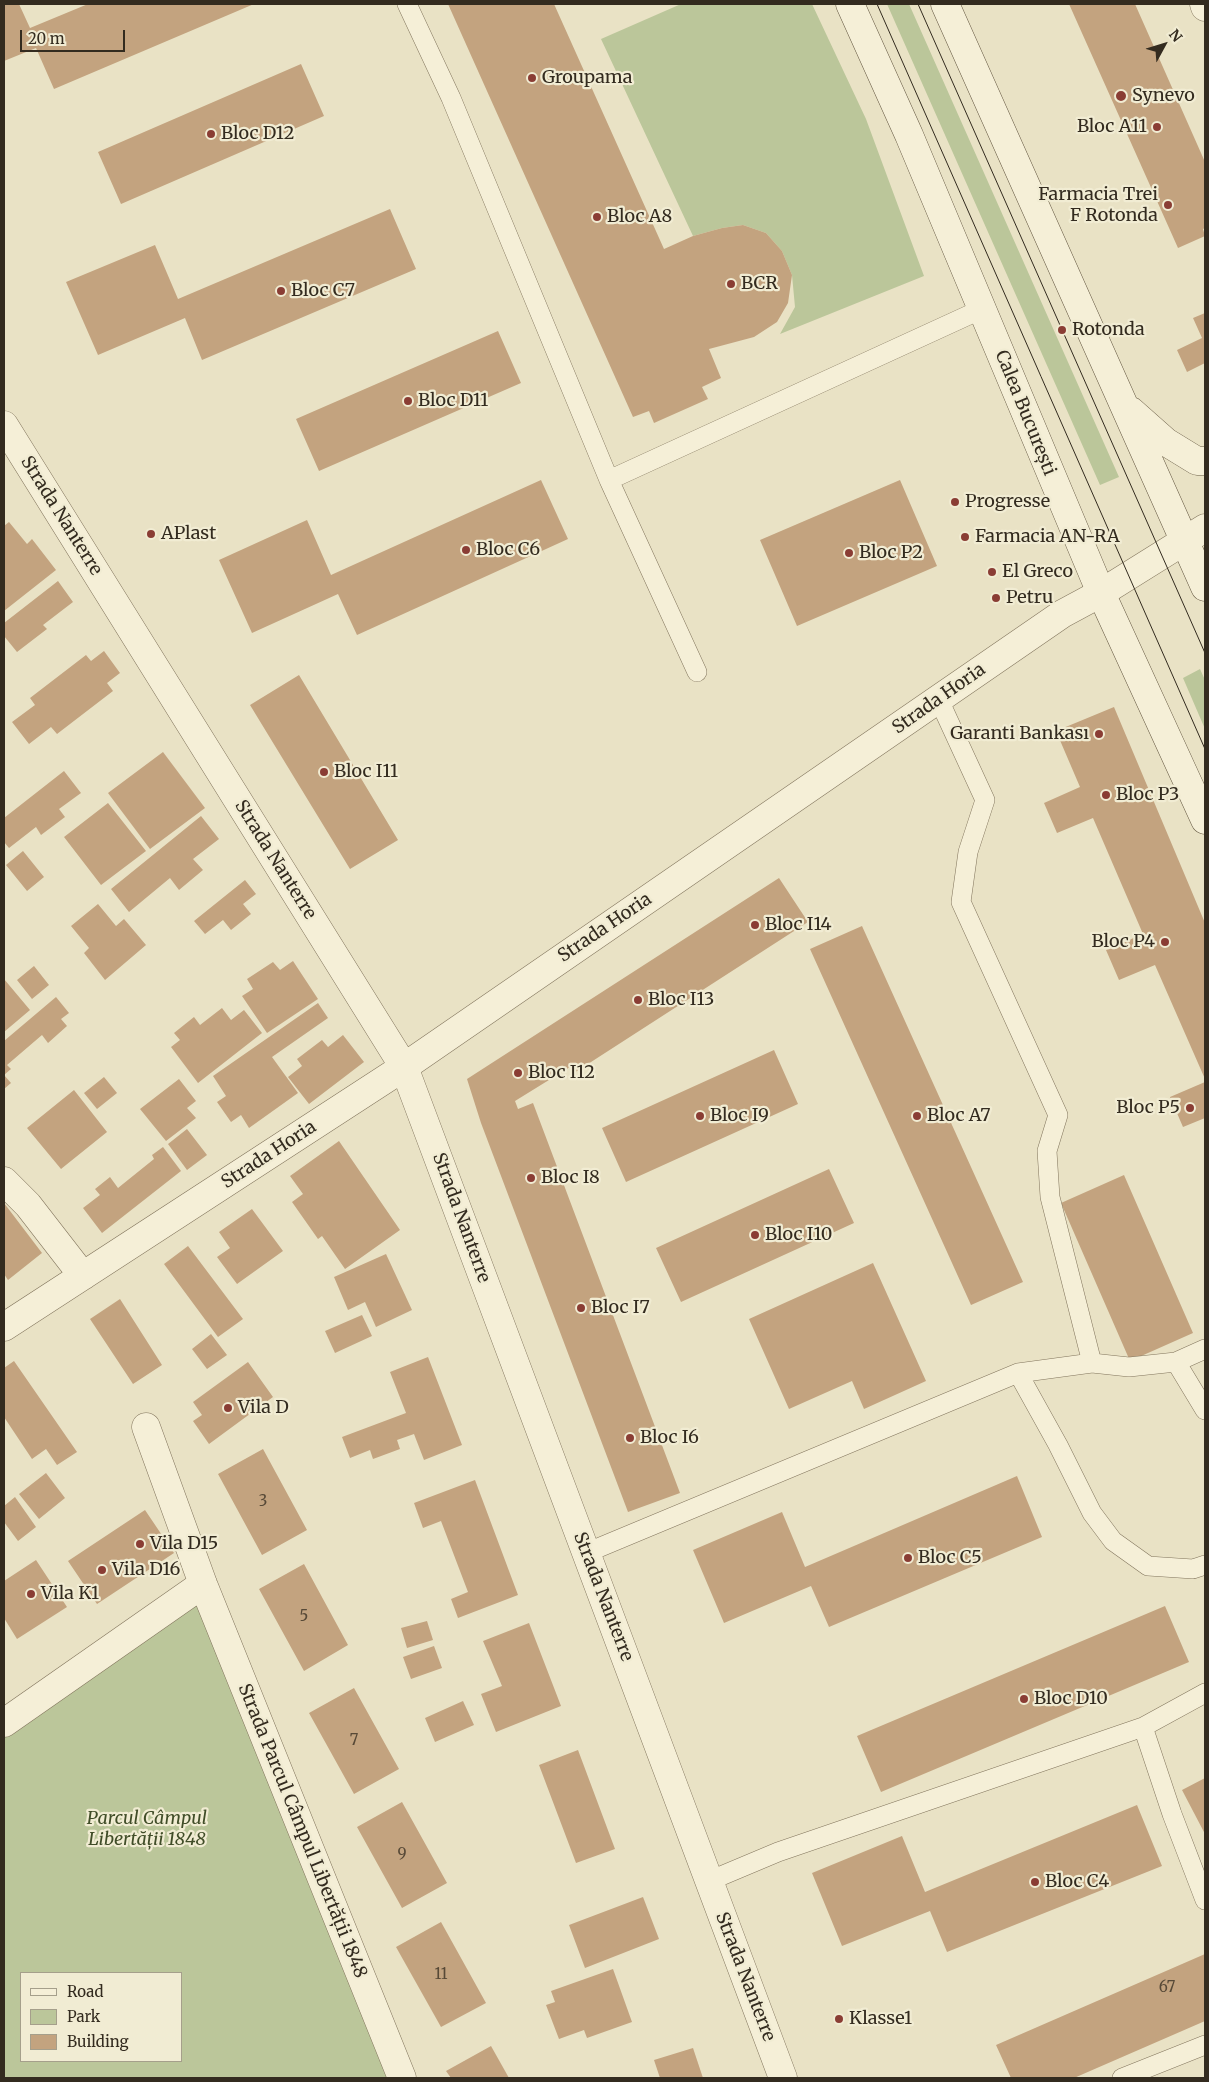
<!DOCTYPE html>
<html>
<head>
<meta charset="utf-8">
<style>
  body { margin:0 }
  #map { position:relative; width:1209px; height:2082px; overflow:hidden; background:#e9e2c5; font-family:Merriweather,serif }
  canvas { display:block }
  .frame { position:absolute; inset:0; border:5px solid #332b1f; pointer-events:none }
  .legend { position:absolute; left:20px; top:1972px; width:162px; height:90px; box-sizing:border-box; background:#f1ecd3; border:1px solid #a59f8b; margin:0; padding:6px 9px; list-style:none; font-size:15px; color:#332b1f }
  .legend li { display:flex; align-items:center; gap:10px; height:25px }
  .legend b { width:25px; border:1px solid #a59f8b }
  .north { position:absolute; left:1139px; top:20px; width:50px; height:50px; -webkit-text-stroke:4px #f1ecd3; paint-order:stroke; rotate:51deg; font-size:14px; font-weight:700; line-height:20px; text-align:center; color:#332b1f }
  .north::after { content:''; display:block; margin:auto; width:18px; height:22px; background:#332b1f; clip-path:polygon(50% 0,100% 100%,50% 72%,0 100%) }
  .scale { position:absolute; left:20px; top:30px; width:105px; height:22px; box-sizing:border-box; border:2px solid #332b1f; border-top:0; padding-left:6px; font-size:15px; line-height:18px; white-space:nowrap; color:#332b1f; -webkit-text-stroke:4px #f1ecd3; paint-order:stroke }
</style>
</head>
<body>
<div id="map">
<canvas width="1209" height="2082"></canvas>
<div class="frame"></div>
<ul class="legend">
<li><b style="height:6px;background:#f5efd7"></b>Road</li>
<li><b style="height:14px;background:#bbc69a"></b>Park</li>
<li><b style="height:14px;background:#c3a37f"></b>Building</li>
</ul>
<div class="north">N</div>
<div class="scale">20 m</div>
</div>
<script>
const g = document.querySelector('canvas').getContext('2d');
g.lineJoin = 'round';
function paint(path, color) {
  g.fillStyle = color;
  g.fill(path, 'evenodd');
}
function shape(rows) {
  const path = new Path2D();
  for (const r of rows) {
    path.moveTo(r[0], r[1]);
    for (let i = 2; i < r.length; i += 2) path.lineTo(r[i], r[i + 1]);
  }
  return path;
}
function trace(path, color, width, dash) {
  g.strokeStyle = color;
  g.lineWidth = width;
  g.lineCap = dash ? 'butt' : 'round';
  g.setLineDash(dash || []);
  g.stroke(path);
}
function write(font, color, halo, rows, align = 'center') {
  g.font = font + ' Merriweather,serif';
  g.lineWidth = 4.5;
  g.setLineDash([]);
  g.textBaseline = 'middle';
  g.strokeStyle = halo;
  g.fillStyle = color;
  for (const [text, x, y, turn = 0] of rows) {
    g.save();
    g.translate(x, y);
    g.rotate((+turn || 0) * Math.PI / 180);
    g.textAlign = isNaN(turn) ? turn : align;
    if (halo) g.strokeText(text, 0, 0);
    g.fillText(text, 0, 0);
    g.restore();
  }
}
const green = shape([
  [681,4,812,4,866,119,924,276,780,334,795,307,792,275,782,251,766,233,743,225,722,228,693,236,601,39],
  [887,4,909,4,1119,477,1100,485],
  [1200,669,1205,680,1205,729,1183,678],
  [203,1584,402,2078,4,2078,4,1723],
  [21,1973,181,1973,181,2061,21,2061]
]);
const building = shape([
  [4,4,19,4,30,28,88,4,254,4,54,89,36,48,4,61],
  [448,4,554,4,664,249,693,236,722,228,743,225,766,233,782,251,792,275,788,303,777,322,754,337,709,349,721,378,702,387,708,399,654,423,649,411,633,417],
  [1069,4,1135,4,1205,162,1205,228,1203,229,1205,236,1178,248],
  [301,64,324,116,121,204,98,152],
  [390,209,416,269,202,360,185,318,98,355,66,282,155,245,178,299],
  [1205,313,1205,363,1187,372,1177,350,1202,338,1193,318],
  [498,331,521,383,319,471,296,419],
  [541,480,568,539,357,635,338,594,252,633,219,560,307,520,331,575],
  [900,480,937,566,797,626,760,540],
  [9,522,27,544,32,539,56,570,4,611,4,526],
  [58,581,73,602,43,625,47,629,17,652,4,636,4,623],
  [104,651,120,673,107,683,113,691,57,734,51,727,29,744,12,722,35,705,30,698,86,655,91,661],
  [299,675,398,840,350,869,250,705],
  [1114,707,1205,923,1205,1079,1155,965,1119,980,1106,950,1143,934,1093,818,1057,833,1044,803,1080,787,1056,731],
  [163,752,205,808,150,849,108,793],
  [64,771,81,793,59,809,65,817,41,835,36,827,9,848,4,842,4,818],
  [108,803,146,851,101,885,64,837],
  [201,816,219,839,193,859,203,870,179,890,170,878,129,912,111,889],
  [23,851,44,877,27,891,6,865],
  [779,878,808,922,574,1073,567,1062,570,1067,515,1101,518,1109,533,1103,680,1493,628,1512,481,1123,467,1079],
  [245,880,256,894,243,904,251,914,231,930,223,920,205,934,194,921],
  [98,904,116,926,124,919,146,945,105,980,84,953,89,948,71,926],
  [862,926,1023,1282,971,1305,810,949],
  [293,961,318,999,267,1033,242,996,253,989,247,979,273,962,280,970],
  [34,966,49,985,32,999,17,980],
  [4,979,30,1010,4,1032],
  [56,997,69,1013,61,1019,67,1026,48,1043,42,1035,7,1065,11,1069,4,1075,11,1083,4,1089,4,1041],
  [318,1003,328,1018,272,1057,298,1093,249,1128,241,1115,231,1122,217,1102,226,1096,213,1076],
  [222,1008,231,1020,244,1010,262,1033,198,1083,171,1047,180,1040,174,1033,194,1017,200,1025],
  [343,1035,364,1062,309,1104,288,1077,302,1066,297,1059,322,1040,328,1047],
  [774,1050,798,1104,626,1182,602,1128],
  [104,1077,117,1093,97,1109,84,1093],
  [179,1079,196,1101,187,1108,196,1118,166,1141,140,1109],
  [1205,1082,1205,1118,1183,1127,1170,1097],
  [74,1090,107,1132,61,1169,27,1128],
  [187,1129,207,1155,187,1170,168,1144],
  [339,1141,400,1230,345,1269,322,1236,318,1239,292,1202,303,1194,290,1176],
  [163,1147,181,1171,102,1233,83,1208,100,1195,95,1189,110,1177,118,1188,154,1159,152,1155],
  [829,1169,854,1223,681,1302,656,1248],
  [1124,1175,1193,1333,1130,1361,1061,1203],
  [4,1203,42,1253,8,1280,4,1274],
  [252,1209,283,1251,237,1284,217,1257,230,1248,219,1232],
  [188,1246,243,1319,218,1337,164,1264],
  [386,1254,412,1310,376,1327,365,1302,348,1310,334,1277],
  [873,1263,926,1381,864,1409,852,1381,789,1409,749,1319],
  [120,1299,162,1365,133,1384,90,1319],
  [362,1315,372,1336,335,1353,325,1331],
  [211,1334,227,1355,207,1369,192,1349],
  [428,1357,462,1445,424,1460,414,1434,397,1440,400,1449,373,1459,370,1450,350,1458,342,1437,406,1413,390,1372],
  [14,1361,77,1452,57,1465,46,1449,32,1459,4,1417,4,1368],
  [248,1362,273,1397,209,1444,193,1421,202,1415,193,1402],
  [263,1449,307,1530,262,1555,218,1474],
  [46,1473,65,1498,39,1519,19,1494],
  [1017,1476,1042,1537,829,1627,811,1586,724,1623,693,1550,782,1512,805,1567],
  [475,1480,518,1595,458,1618,451,1599,468,1592,441,1521,423,1528,414,1503],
  [15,1497,36,1527,18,1541,4,1522,4,1506],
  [145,1510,174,1553,97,1604,68,1561],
  [36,1560,67,1607,17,1639,4,1618,4,1581],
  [304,1564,348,1645,304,1671,259,1589],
  [1165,1606,1189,1662,881,1792,857,1736],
  [427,1621,433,1640,407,1648,401,1628],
  [529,1623,561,1706,496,1732,481,1694,502,1686,483,1641],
  [434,1646,442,1668,411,1679,403,1657],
  [354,1688,399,1769,354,1794,309,1713],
  [463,1701,474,1725,435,1742,425,1718],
  [578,1750,615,1849,576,1863,539,1765],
  [1205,1778,1205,1834,1182,1790],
  [402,1802,447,1883,402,1908,357,1827],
  [1137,1805,1162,1866,947,1952,930,1911,842,1946,812,1873,902,1836,925,1892],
  [643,1897,659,1939,585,1968,569,1925],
  [441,1922,486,2003,441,2027,396,1947],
  [1205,1954,1205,2021,1074,2078,1011,2078,996,2045],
  [613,1969,632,2022,587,2038,584,2030,559,2039,546,2005,555,2002,551,1991],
  [491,2046,509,2078,451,2078,446,2071],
  [693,2048,703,2078,660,2078,654,2060]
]);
const service = shape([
  [407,4,451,98,609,480,982,309],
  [609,480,697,672],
  [939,700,985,800,968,852,961,902,1058,1115,1047,1151,1050,1197,1092,1363],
  [1176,1362,1205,1410],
  [1018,1373,1058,1445,1092,1513,1113,1541,1148,1566,1193,1569,1205,1565],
  [586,1553,1018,1373,1092,1363,1129,1367,1176,1362,1205,1349],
  [1143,1727,1172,1814,1205,1900],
  [709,1881,778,1852,1143,1727,1205,1693],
  [1122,2078,1205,2045]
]);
const minor = shape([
  [1204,4,1205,7],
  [4,1181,28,1205,83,1276],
  [4,1327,404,1067],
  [146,1427,203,1584,402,2078],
  [4,1723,203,1584]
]);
const tertiary = shape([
  [4,425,404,1067,783,2078],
  [404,1067,1062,614,1101,593,1205,528]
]);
const secondary = shape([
  [850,4,909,135,1101,593,1205,820],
  [945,4,1205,587],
  [1131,411,1166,442,1197,461,1205,461]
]);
const tram = shape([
  [877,4,1205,749],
  [918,4,1205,653]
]);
const markers = [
  [532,78,5,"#8a3d34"],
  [1121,96,6,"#8a3d34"],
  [1157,127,5,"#8a3d34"],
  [211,134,5,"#8a3d34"],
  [1168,205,5,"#8a3d34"],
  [597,217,5,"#8a3d34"],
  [731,284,5,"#8a3d34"],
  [281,291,5,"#8a3d34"],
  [1062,330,5,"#8a3d34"],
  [408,401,5,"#8a3d34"],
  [955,502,5,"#8a3d34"],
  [151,534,5,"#8a3d34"],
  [965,537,5,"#8a3d34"],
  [466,550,5,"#8a3d34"],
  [849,553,5,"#8a3d34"],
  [992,572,5,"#8a3d34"],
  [996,598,5,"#8a3d34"],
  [1099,734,5,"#8a3d34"],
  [324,772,5,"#8a3d34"],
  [1106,795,5,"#8a3d34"],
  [755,925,5,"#8a3d34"],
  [1165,942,5,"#8a3d34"],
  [638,1000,5,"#8a3d34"],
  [518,1073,5,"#8a3d34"],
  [1190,1108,5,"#8a3d34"],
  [700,1116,5,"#8a3d34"],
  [917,1116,5,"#8a3d34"],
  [531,1178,5,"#8a3d34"],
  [755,1235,5,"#8a3d34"],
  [581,1308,5,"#8a3d34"],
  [228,1408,5,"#8a3d34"],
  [630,1438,5,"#8a3d34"],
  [140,1544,5,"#8a3d34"],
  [908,1558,5,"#8a3d34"],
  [102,1570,5,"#8a3d34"],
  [31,1594,5,"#8a3d34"],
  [1024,1699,5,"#8a3d34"],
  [1035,1882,5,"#8a3d34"],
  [839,2019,5,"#8a3d34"]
];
const numberNames = [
  ["3",263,1502],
  ["5",304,1617],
  ["7",354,1741],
  ["9",402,1855],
  ["11",441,1975],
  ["67",1167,1988]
];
const poiNames = [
  ["Groupama",542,78],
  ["Synevo",1132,96],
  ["Bloc A11",1147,127,"right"],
  ["Bloc D12",221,134],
  ["Farmacia Trei",1158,195,"right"],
  ["F Rotonda",1158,216,"right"],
  ["Bloc A8",607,217],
  ["BCR",741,284],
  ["Bloc C7",291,291],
  ["Rotonda",1072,330],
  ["Bloc D11",418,401],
  ["Progresse",965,502],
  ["APlast",161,534],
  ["Farmacia AN-RA",975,537],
  ["Bloc C6",476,550],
  ["Bloc P2",859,553],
  ["El Greco",1002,572],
  ["Petru",1006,598],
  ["Garanti Bankası",1089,734,"right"],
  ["Bloc I11",334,772],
  ["Bloc P3",1116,795],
  ["Bloc I14",765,925],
  ["Bloc P4",1155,942,"right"],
  ["Bloc I13",648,1000],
  ["Bloc I12",528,1073],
  ["Bloc P5",1180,1108,"right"],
  ["Bloc I9",710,1116],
  ["Bloc A7",927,1116],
  ["Bloc I8",541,1178],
  ["Bloc I10",765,1235],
  ["Bloc I7",591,1308],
  ["Vila D",238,1408],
  ["Bloc I6",640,1438],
  ["Vila D15",150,1544],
  ["Bloc C5",918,1558],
  ["Vila D16",112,1570],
  ["Vila K1",41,1594],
  ["Bloc D10",1034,1699],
  ["Bloc C4",1045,1882],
  ["Klasse1",849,2019]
];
const streetNames = [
  ["Calea București",1025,413,68],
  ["Strada Nanterre",61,516,58],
  ["Strada Horia",939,699,-35],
  ["Strada Nanterre",275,860,58],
  ["Strada Horia",605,928,-34],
  ["Strada Horia",269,1155,-33],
  ["Strada Nanterre",461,1218,70],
  ["Strada Nanterre",603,1597,69],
  ["Strada Parcul Câmpul Libertății 1848",302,1831,68],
  ["Strada Nanterre",745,1977,69]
];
const parkNames = [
  ["Parcul Câmpul",147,1819],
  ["Libertății 1848",147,1840]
];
paint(green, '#bbc69a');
paint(building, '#c3a37f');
trace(service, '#82755d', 20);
trace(minor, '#82755d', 29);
trace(tertiary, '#82755d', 29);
trace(secondary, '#635640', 29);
trace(service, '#f5efd7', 19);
trace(minor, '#f5efd7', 28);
trace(tertiary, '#f5efd7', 28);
trace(secondary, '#f5efd7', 28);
trace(tram, '#332b1f', 1);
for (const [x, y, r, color] of markers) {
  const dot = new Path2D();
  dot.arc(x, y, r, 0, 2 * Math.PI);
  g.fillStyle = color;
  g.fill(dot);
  trace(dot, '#f1ecd3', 2);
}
write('15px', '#574937', null, numberNames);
write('18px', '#332b1f', '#f1ecd3', poiNames, 'left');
write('18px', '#332b1f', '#f1ecd3', streetNames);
write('italic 18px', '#404d28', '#f1ecd3', parkNames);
</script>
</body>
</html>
